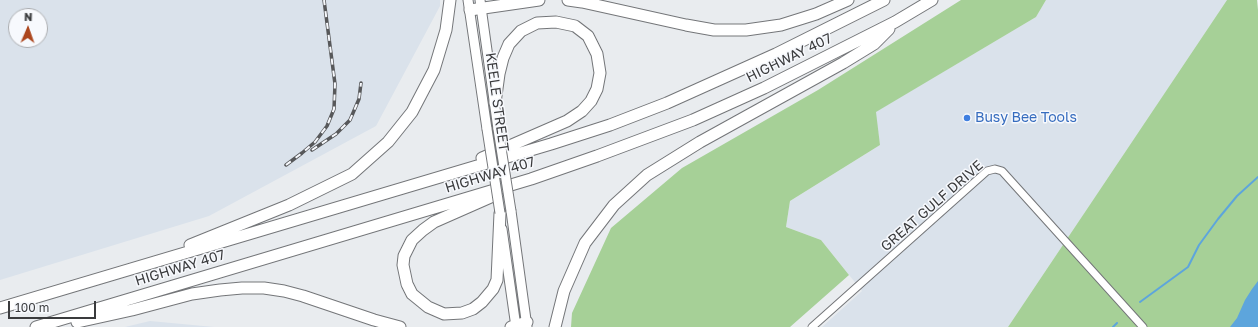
<!DOCTYPE html>
<html>
<head>
<meta charset="utf-8">
<style>
  body { margin:0 }
  #map { position:relative; width:1258px; height:327px; overflow:hidden; background:#e9ecef; font-family:"Golos Text",sans-serif }
  canvas { display:block }
  .north { position:absolute; left:8px; top:8px; width:40px; height:40px; box-sizing:border-box; background:#f7f9fd; border:1px solid #abadb0; border-radius:50%; rotate:2deg; font-size:11px; font-weight:700; line-height:16px; text-align:center; color:#3a3b3d }
  .north::after { content:''; display:block; margin:auto; width:14px; height:18px; background:#ac461d; clip-path:polygon(50% 0,100% 100%,50% 72%,0 100%) }
  .scale { position:absolute; left:8px; top:301px; width:88px; height:18px; box-sizing:border-box; border:2px solid #3a3b3d; border-top:0; padding-left:5px; font-size:12px; line-height:14px; white-space:nowrap; color:#3a3b3d; -webkit-text-stroke:3px #f7f9fd; paint-order:stroke }
</style>
</head>
<body>
<div id="map">
<canvas width="1258" height="327"></canvas>
<div class="north">N</div>
<div class="scale">100 m</div>
</div>
<script>
const g = document.querySelector('canvas').getContext('2d');
g.lineJoin = 'round';
function paint(path, color) {
  g.fillStyle = color;
  g.fill(path, 'evenodd');
}
function shape(rows) {
  const path = new Path2D();
  for (const r of rows) {
    path.moveTo(r[0], r[1]);
    for (let i = 2; i < r.length; i += 2) path.lineTo(r[i], r[i + 1]);
  }
  return path;
}
function trace(path, color, width, dash) {
  g.strokeStyle = color;
  g.lineWidth = width;
  g.lineCap = dash ? 'butt' : 'round';
  g.setLineDash(dash || []);
  g.stroke(path);
}
function write(font, color, halo, rows, align = 'center') {
  g.font = font + ' "Golos Text",sans-serif';
  g.lineWidth = 3;
  g.setLineDash([]);
  g.textBaseline = 'middle';
  g.strokeStyle = halo;
  g.fillStyle = color;
  for (const [text, x, y, turn = 0] of rows) {
    g.save();
    g.translate(x, y);
    g.rotate((+turn || 0) * Math.PI / 180);
    g.textAlign = isNaN(turn) ? turn : align;
    if (halo) g.strokeText(text, 0, 0);
    g.fillText(text, 0, 0);
    g.restore();
  }
}
const built = shape([
  [0,0,440,0,440,6,376,126,209,216,0,280],
  [16,16,40,16,40,40,16,40],
  [1046,0,1227,0,1008,327,822,327,862,291,821,240,786,227,790,201,880,145,875,112,1036,17],
  [150,321,214,327,125,327]
]);
const green = shape([
  [961,0,1046,0,1036,17,876,112,880,145,790,201,786,227,821,240,849,275,790,327,571,327,572,313,611,228,682,168,818,90],
  [1227,0,1257,0,1258,10,1258,327,1008,327]
]);
const water = shape([
  [1258,281,1258,327,1230,327,1237,318,1245,300,1252,289]
]);
const stream = shape([
  [1140,302,1188,267,1199,245,1218,219,1237,196,1258,177],
  [1113,327,1117,323]
]);
const minor = shape([
  [812,327,987,171,995,169,1002,171,1143,327]
]);
const major = shape([
  [468,0,487,129],
  [480,0,498,129],
  [511,211,527,327],
  [502,229,516,327]
]);
const highway = shape([
  [568,0,582,2,686,25,714,30,746,30,781,25,816,14,848,0],
  [470,10,539,0],
  [482,158,567,121,582,111,591,101,597,89,600,73,597,54,588,36,575,26,556,22,537,23,521,31,509,44,503,58,499,74,495,103],
  [493,196,434,222,423,230,412,240,404,256,403,265,407,284,412,294,428,307,444,314,462,313,473,309,482,302,493,289,497,280,500,213],
  [190,245,289,205,352,174,388,142,412,112,434,70,446,30,450,0],
  [0,308,551,144,610,125,667,103,776,54,884,0],
  [77,322,132,310,192,294,220,290,242,288,264,288,284,291,303,296,374,320,400,327],
  [36,327,531,179,597,156,693,120,764,88,895,22,932,0],
  [511,327,527,322],
  [555,327,564,291,585,243,614,205,647,175,700,142,843,63,874,44,889,29]
]);
const rail = shape([
  [312,150,336,134,350,120,359,99,361,83],
  [286,165,302,153,315,142,327,126,334,109,335,84,324,0]
]);
const majorBridge = shape([
  [487,129,500,213],
  [498,129,511,211]
]);
const markers = [
  [967,118,4,"#3f7fe0"]
];
const streetNames = [
  ["HIGHWAY 407",789,58,-26],
  ["KEELE STREET",497,102,82],
  ["HIGHWAY 407",490,175,-17],
  ["GREAT GULF DRIVE",932,206,-41],
  ["HIGHWAY 407",180,268,-17]
];
const shopNames = [
  ["Busy Bee Tools",975,118]
];
paint(built, '#dae2eb');
paint(green, '#a6d097');
paint(water, '#5da5dc');
trace(stream, '#5da5dc', 2);
trace(minor, '#747679', 9);
trace(major, '#747679', 11);
trace(highway, '#747679', 13);
trace(minor, '#fff', 7);
trace(major, '#fff', 9);
trace(highway, '#fff', 11);
trace(rail, '#57585a', 3.5);
trace(rail, '#f7f9fd', 2, [6]);
trace(majorBridge, '#747679', 11, []);
trace(majorBridge, '#fff', 9);
for (const [x, y, r, color] of markers) {
  const dot = new Path2D();
  dot.arc(x, y, r, 0, 2 * Math.PI);
  g.fillStyle = color;
  g.fill(dot);
  trace(dot, '#f7f9fd', 1.5);
}
write('14px', '#3a3b3d', '#f7f9fd', streetNames);
write('14px', '#366cbe', '#f7f9fd', shopNames, 'left');
</script>
</body>
</html>
